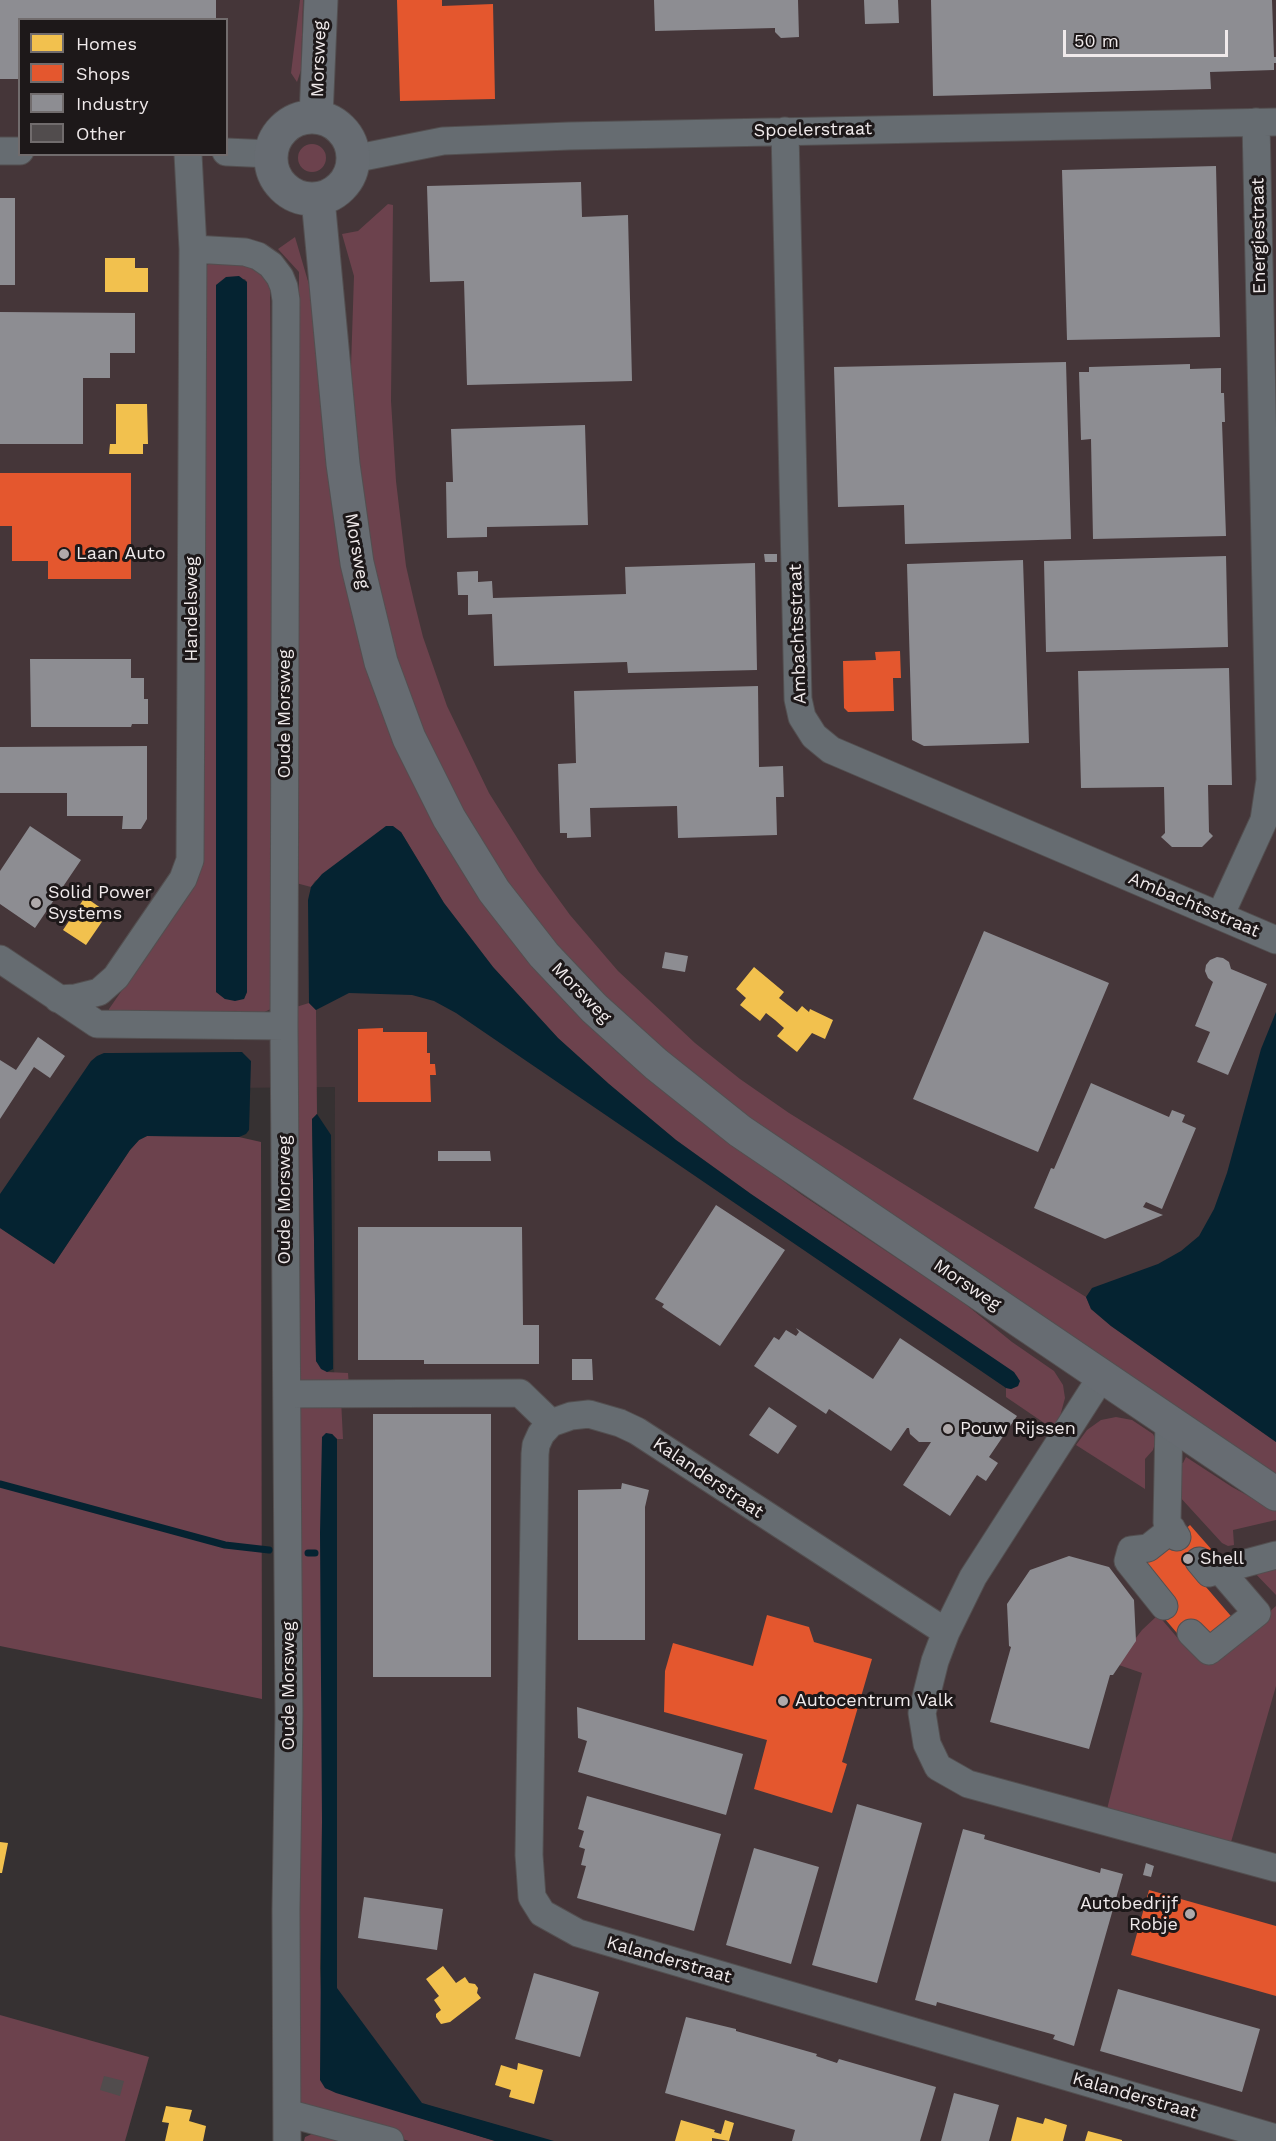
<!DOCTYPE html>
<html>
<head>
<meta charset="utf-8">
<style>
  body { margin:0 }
  #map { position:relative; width:1276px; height:2141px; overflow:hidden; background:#363132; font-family:"Work Sans",sans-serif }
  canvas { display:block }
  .legend { position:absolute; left:18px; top:18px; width:210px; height:138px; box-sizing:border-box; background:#1d1819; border:2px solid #716c6d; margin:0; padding:8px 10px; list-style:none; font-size:18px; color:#f0eaeb }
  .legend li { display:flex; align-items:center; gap:12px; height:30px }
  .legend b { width:30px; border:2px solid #716c6d }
  .scale { position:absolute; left:1063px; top:30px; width:165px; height:27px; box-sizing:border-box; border:3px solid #f0eaeb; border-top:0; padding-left:8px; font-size:18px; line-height:21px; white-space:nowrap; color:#f0eaeb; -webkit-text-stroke:4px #1d1819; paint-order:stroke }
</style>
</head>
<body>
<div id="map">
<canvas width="1276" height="2141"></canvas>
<ul class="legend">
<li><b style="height:16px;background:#f2c14e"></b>Homes</li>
<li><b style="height:16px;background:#e4572e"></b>Shops</li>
<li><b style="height:16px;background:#8d8d92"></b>Industry</li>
<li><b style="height:16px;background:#514c4d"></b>Other</li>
</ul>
<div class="scale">50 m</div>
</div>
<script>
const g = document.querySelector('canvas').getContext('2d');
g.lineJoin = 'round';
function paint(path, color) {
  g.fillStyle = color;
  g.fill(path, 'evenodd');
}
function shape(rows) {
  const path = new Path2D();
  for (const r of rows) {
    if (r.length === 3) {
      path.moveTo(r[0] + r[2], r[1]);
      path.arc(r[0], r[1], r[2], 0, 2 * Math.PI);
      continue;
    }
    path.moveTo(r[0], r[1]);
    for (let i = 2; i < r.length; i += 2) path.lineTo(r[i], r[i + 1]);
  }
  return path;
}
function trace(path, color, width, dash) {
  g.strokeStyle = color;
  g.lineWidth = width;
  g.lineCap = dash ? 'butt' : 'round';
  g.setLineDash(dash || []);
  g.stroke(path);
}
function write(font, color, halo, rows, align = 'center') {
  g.font = font + ' "Work Sans",sans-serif';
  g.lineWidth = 6;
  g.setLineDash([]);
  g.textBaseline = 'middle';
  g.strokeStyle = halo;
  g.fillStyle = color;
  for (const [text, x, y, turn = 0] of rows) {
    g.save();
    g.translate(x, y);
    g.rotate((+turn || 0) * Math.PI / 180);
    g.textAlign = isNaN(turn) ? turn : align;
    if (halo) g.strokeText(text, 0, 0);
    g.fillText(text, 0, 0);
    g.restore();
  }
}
const built = shape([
  [0,0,1276,0,1276,2141,551,2141,332,2077,335,1087,119,1089,0,1214],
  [20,20,226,20,226,154,20,154]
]);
const green = shape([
  [300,0,303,0,301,70,297,82,291,73],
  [312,158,14],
  [388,204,393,205,391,401,396,481,406,566,414,601,423,637,447,706,489,793,538,871,570,915,618,971,695,1043,740,1079,789,1113,1086,1297,1091,1309,1111,1326,1276,1442,1276,1483,720,1106,545,944,445,793,381,629,350,396,354,276,342,234,358,231],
  [295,237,315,305,387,727,416,789,444,839,582,1018,617,1052,712,1129,802,1195,964,1303,1012,1342,1054,1371,1063,1385,1065,1398,1056,1431,1006,1397,1006,1388,1011,1389,1018,1386,1019,1382,1017,1376,751,1194,676,1140,609,1084,558,1038,493,967,444,903,401,832,315,881,311,887,296,883,299,272,278,249],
  [217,259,250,261,270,285,276,1000,273,1008,260,1014,109,1012,109,1009,197,882,204,852,203,273,207,265],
  [245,279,247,282,248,705,247,992,244,999,225,999,216,992,216,285],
  [309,1003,316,1010,317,1114,312,1119,316,1361,327,1372,348,1373,349,1387,295,1384,296,1007],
  [147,1136,239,1137,261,1142,262,1699,0,1646,0,1228,54,1264,130,1150,139,1140],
  [341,1399,343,1439,337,1439,332,1434,322,1822,320,1968,325,2088,495,2141,409,2141,312,2114,303,2105,295,2092,295,1406],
  [1116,1417,1132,1420,1153,1434,1156,1440,1153,1450,1145,1459,1145,1489,1076,1445,1087,1430,1101,1420],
  [1186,1457,1232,1487,1276,1511,1276,1520,1233,1530,1234,1545,1228,1546,1222,1543,1179,1496,1175,1463,1183,1463],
  [1276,1563,1276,1595,1250,1568],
  [1276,1606,1276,1686,1229,1849,1106,1813,1142,1673,1116,1664,1142,1630,1158,1615,1187,1649,1197,1657,1216,1659],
  [0,2015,149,2057,125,2141,0,2141],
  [319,2131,354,2141,304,2141,305,2137]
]);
const water = shape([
  [239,276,247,282,247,992,244,999,235,1001,225,999,216,992,216,285,226,277],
  [386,826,393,826,401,832,444,903,493,967,558,1038,609,1084,676,1140,751,1194,1014,1372,1020,1381,1018,1386,1011,1389,1006,1388,456,1013,434,1001,412,995,349,993,316,1010,309,1003,308,900,311,887,322,874],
  [1276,1012,1276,1442,1111,1326,1091,1309,1086,1297,1092,1288,1158,1264,1181,1251,1199,1236,1214,1209,1227,1173,1261,1049],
  [242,1052,251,1061,249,1130,246,1134,239,1137,147,1136,139,1140,130,1150,54,1264,0,1228,0,1194,91,1061,97,1056,104,1053,113,1053],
  [317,1114,331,1135,333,1365,333,1369,327,1372,321,1369,316,1361,312,1119],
  [326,1433,332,1434,337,1439,337,1988,422,2103,554,2141,495,2141,336,2093,325,2088,320,2080,322,1822,320,1533,322,1437]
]);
const homes = shape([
  [105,258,135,258,135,268,148,268,148,292,105,292],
  [116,404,147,404,148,444,143,444,143,454,109,454,110,444,116,444],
  [85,897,108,913,86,945,63,930],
  [754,967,784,992,779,998,797,1012,802,1006,809,1012,810,1009,833,1020,825,1039,812,1033,797,1052,777,1036,784,1028,775,1020,766,1013,760,1021,740,1005,746,998,736,989],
  [0,1842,8,1843,2,1873,0,1873],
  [443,1966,456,1983,465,1977,469,1983,475,1984,478,1988,477,1993,481,1998,450,2022,441,2024,436,2017,436,2014,441,2010,434,2000,439,1996,426,1979],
  [518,2063,543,2070,534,2104,509,2097,511,2090,495,2085,501,2065,517,2070],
  [166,2106,192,2110,189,2121,206,2126,203,2141,165,2141,169,2123,162,2122],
  [1017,2117,1043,2124,1045,2118,1067,2125,1063,2141,1011,2141],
  [681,2120,715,2130,714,2132,721,2134,725,2120,734,2123,729,2141,712,2138,712,2141,675,2141],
  [1088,2131,1122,2140,1122,2141,1085,2141]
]);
const shops = shape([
  [397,0,442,0,442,6,493,4,495,99,400,101],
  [0,473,131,473,131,579,48,579,48,561,12,561,12,526,0,526],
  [900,651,901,678,893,678,894,711,848,712,844,708,843,661,876,660,875,652],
  [383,1028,383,1032,427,1032,427,1053,430,1053,430,1064,435,1064,436,1075,430,1075,431,1102,358,1102,358,1029],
  [1190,1525,1212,1550,1199,1561,1211,1584,1206,1587,1236,1622,1211,1643,1183,1640,1158,1611,1142,1567],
  [767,1615,809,1627,814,1642,872,1659,842,1762,847,1764,832,1813,754,1789,767,1740,664,1712,665,1671,673,1643,753,1666],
  [1149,1890,1276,1926,1276,1996,1131,1955]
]);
const industry = shape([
  [0,0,216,0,216,20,20,20,20,79,0,79],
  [654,0,798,0,799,37,781,38,775,32,775,28,655,31],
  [864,0,898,0,899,23,865,24],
  [931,0,1272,0,1274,57,1276,57,1276,63,1274,63,1274,70,1210,72,1211,89,933,96],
  [1216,166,1220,337,1067,340,1062,170],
  [581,182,582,217,628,215,632,381,467,385,464,281,430,282,427,186],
  [0,198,15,198,15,285,0,285],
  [0,312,135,313,135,353,110,353,110,378,83,378,83,444,0,444],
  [1066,362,1071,539,905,544,904,505,838,507,834,367],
  [1190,364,1190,369,1221,368,1221,393,1224,393,1225,422,1222,422,1226,536,1093,539,1091,439,1081,440,1079,372,1089,372,1089,367],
  [585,425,588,525,487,527,487,537,447,538,446,482,453,482,451,429],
  [764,554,777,554,777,562,765,562],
  [1226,556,1228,647,1046,652,1044,561],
  [1023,560,1029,743,924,746,912,740,907,564],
  [755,563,757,670,628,673,627,662,494,666,492,614,468,615,468,595,458,595,457,572,478,571,478,582,492,581,493,598,626,594,625,567],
  [30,659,131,659,131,678,144,678,144,699,148,699,148,724,132,724,131,727,31,727],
  [1229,668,1232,785,1208,785,1209,832,1213,836,1202,847,1172,847,1161,837,1165,833,1164,787,1081,788,1078,671],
  [758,686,759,767,783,766,784,797,776,797,777,835,678,838,677,806,590,808,591,837,567,838,567,833,560,833,558,764,576,763,574,691],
  [147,746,147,819,141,829,122,829,123,816,67,816,67,793,0,793,0,747],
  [30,826,81,860,35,928,0,904,0,871],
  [984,931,1109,983,1038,1152,913,1099],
  [665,952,688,956,685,972,662,968],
  [1217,957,1223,958,1229,962,1231,969,1267,984,1228,1075,1197,1062,1210,1032,1195,1026,1213,982,1208,978,1205,971,1206,965,1210,960],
  [38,1037,65,1056,50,1078,34,1067,0,1119,0,1060,16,1070],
  [1091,1083,1169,1117,1172,1110,1185,1115,1182,1122,1196,1128,1162,1209,1146,1202,1143,1207,1163,1215,1105,1239,1034,1208,1051,1168,1054,1169],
  [438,1151,490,1151,491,1161,438,1161],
  [716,1205,785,1250,720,1346,662,1307,664,1304,655,1299],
  [358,1227,522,1227,523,1325,539,1325,539,1364,424,1364,424,1360,358,1360],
  [796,1328,873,1379,900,1338,1017,1416,989,1457,998,1463,986,1481,977,1475,950,1516,903,1485,931,1442,919,1442,910,1434,909,1428,907,1428,891,1451,829,1409,826,1414,754,1366,774,1337,779,1340,786,1330,796,1336,799,1332],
  [572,1359,592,1359,593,1380,572,1380],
  [769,1407,797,1426,778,1454,749,1435],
  [373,1414,491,1414,491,1677,373,1677],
  [622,1483,649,1490,645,1507,645,1640,578,1640,578,1490,621,1489],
  [1069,1556,1109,1567,1134,1600,1136,1641,1113,1675,1110,1675,1089,1749,990,1722,1011,1647,1009,1646,1007,1604,1030,1570],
  [577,1707,743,1754,726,1815,578,1772,587,1741,578,1738],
  [587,1796,721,1834,694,1931,577,1898,586,1866,581,1865,585,1849,579,1847,584,1831,578,1829],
  [857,1804,922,1823,877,1983,812,1965],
  [963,1829,985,1835,984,1839,1100,1873,1101,1868,1123,1874,1074,2046,1053,2039,1055,2035,937,2002,936,2006,915,2000],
  [754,1848,819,1867,791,1964,726,1945],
  [1146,1863,1154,1866,1151,1877,1143,1875],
  [364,1897,443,1909,437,1950,358,1938],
  [534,1973,599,1992,580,2057,515,2039],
  [1118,1989,1260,2029,1242,2092,1100,2051],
  [686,2017,736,2029,736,2031,817,2054,816,2056,837,2063,839,2059,936,2087,920,2141,792,2141,795,2130,665,2093],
  [954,2093,999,2105,989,2141,941,2141]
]);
const stream = shape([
  [0,1484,225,1545,269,1550],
  [308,1553,315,1553]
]);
const building = shape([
  [104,2076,124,2081,120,2096,100,2090]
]);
const minor = shape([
  [785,131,798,699,802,717,814,736,831,750,1276,940],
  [0,151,20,151],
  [226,152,271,154],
  [353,159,443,141,569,136,1276,122],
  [193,249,245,252,258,256,271,265,280,277,284,287,286,300,284,1026,289,1714,286,1910,287,2141],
  [1220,916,1264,820,1270,780,1256,122],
  [0,959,97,1024,284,1026],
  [58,999,75,998,99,992,116,977,183,879,190,860,193,249,188,154],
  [1102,1376,973,1577,946,1632,935,1661,922,1713,927,1744,938,1767,968,1784,1276,1868],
  [287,1394,520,1393,551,1423],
  [1169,1420,1167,1523,1177,1537],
  [1199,1561,1209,1573,1276,1555],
  [1164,1606,1128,1561,1131,1550,1148,1548,1172,1529],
  [946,1632,637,1431,620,1423,589,1414,571,1416,551,1423,541,1434,536,1445,535,1454,529,1855,532,1897,542,1913,578,1933,1276,2138],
  [1191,1633,1209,1651,1257,1613,1220,1570],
  [287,2113,390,2141]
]);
const major = shape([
  [316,117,321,0],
  [312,158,41],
  [318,199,343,464,357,563,381,662,409,738,449,818,494,891,544,955,594,1008,656,1064,740,1131,1276,1494]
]);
const markers = [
  [64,554,6,"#afa9aa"],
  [36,903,6,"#afa9aa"],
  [948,1429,6,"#afa9aa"],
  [1188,1559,6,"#afa9aa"],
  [783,1701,6,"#afa9aa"],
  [1190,1914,6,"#afa9aa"]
];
const streetNames = [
  ["Morsweg",319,59,-88],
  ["Spoelerstraat",813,130,-1],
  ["Energiestraat",1259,236,-91],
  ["Morsweg",357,551,80],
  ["Handelsweg",192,609,-90],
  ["Ambachtsstraat",798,634,-92],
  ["Oude Morsweg",285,714,-90],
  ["Ambachtsstraat",1194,905,23],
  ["Morsweg",581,993,46],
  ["Oude Morsweg",285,1200,-90],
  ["Morsweg",967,1285,34],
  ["Kalanderstraat",708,1478,34],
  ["Oude Morsweg",289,1686,-90],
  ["Kalanderstraat",669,1960,16],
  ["Kalanderstraat",1135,2096,16]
];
const poiNames = [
  ["Laan Auto",76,554],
  ["Solid Power",48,893],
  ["Systems",48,914],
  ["Pouw Rijssen",960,1429],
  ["Shell",1200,1559],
  ["Autocentrum Valk",795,1701],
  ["Autobedrijf",1178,1904,"right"],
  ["Robje",1178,1925,"right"]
];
paint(built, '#453639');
paint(green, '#6c424d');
paint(water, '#052331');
paint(homes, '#f2c14e');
paint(shops, '#e4572e');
paint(industry, '#8d8d92');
trace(stream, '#052331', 7);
paint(building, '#514c4d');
trace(minor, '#534f50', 29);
trace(major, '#534f50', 35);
trace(minor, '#666c71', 27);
trace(major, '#676c72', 33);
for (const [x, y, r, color] of markers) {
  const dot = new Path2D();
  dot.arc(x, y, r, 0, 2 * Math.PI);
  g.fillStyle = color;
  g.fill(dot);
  trace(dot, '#1d1819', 2);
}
write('18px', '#f0eaeb', '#1d1819', streetNames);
write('18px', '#f0eaeb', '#1d1819', poiNames, 'left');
</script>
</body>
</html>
